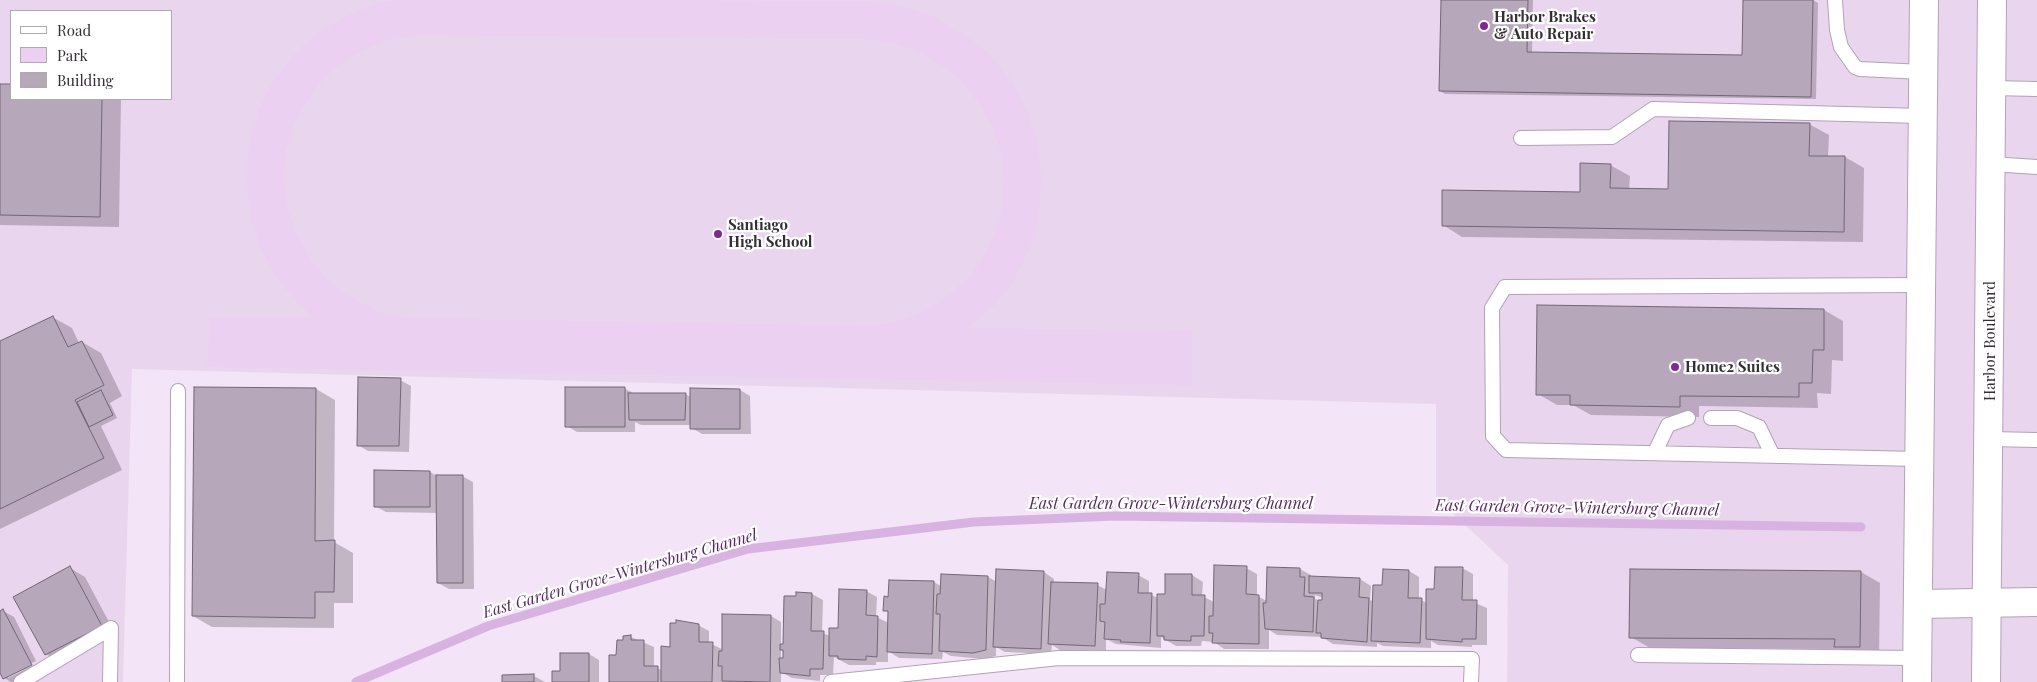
<!DOCTYPE html>
<html>
<head>
<meta charset="utf-8">
<style>
  body { margin:0 }
  #map { position:relative; width:2037px; height:682px; overflow:hidden; background:#f3e4f7; font-family:"Playfair Display",serif }
  canvas { display:block }
  .legend { position:absolute; left:10px; top:10px; width:162px; height:90px; box-sizing:border-box; background:#fff; border:1px solid #aeabae; margin:0; padding:6px 9px; list-style:none; font-size:15px; color:#342e35 }
  .legend li { display:flex; align-items:center; gap:10px; height:25px }
  .legend b { width:25px; border:1px solid #aeabae }
</style>
</head>
<body>
<div id="map">
<canvas width="2037" height="682"></canvas>
<ul class="legend">
<li><b style="height:6px;background:#fff"></b>Road</li>
<li><b style="height:14px;background:#ebd0f1"></b>Park</li>
<li><b style="height:14px;background:#b6a8ba"></b>Building</li>
</ul>
</div>
<script>
const g = document.querySelector('canvas').getContext('2d');
g.lineJoin = 'round';
function paint(path, color) {
  g.fillStyle = color;
  g.fill(path, 'evenodd');
}
function shape(rows) {
  const path = new Path2D();
  for (const r of rows) {
    path.moveTo(r[0], r[1]);
    for (let i = 2; i < r.length; i += 2) path.lineTo(r[i], r[i + 1]);
  }
  return path;
}
function trace(path, color, width, dash) {
  g.strokeStyle = color;
  g.lineWidth = width;
  g.lineCap = dash ? 'butt' : 'round';
  g.setLineDash(dash || []);
  g.stroke(path);
}
function write(font, color, halo, rows, align = 'center') {
  g.font = font + ' "Playfair Display",serif';
  g.lineWidth = 4.5;
  g.setLineDash([]);
  g.textBaseline = 'middle';
  g.strokeStyle = halo;
  g.fillStyle = color;
  for (const [text, x, y, turn = 0] of rows) {
    g.save();
    g.translate(x, y);
    g.rotate((+turn || 0) * Math.PI / 180);
    g.textAlign = isNaN(turn) ? turn : align;
    if (halo) g.strokeText(text, 0, 0);
    g.fillText(text, 0, 0);
    g.restore();
  }
}
const built = shape([
  [0,0,2037,0,2037,682,1507,682,1508,565,1436,498,1436,404,132,369,123,682,0,682],
  [11,11,171,11,171,99,11,99]
]);
const green = shape([
  [396,0,865,1,897,5,930,15,968,37,989,54,1012,82,1027,111,1038,144,1042,178,1039,213,1031,246,1012,283,995,305,966,328,1192,331,1192,385,207,367,210,318,316,318,301,306,281,284,261,249,251,219,246,180,249,144,258,112,272,83,295,53,322,30,352,13,382,2],
  [414,35,863,39,890,42,915,50,946,68,961,81,980,104,992,126,1001,152,1004,179,1002,207,995,233,980,263,967,279,944,299,923,312,896,322,871,326,405,318,375,310,352,298,327,279,312,262,296,233,288,210,284,179,286,151,294,125,305,103,323,79,344,61,368,48,391,39]
]);
const shadow = shape([
  [1442,0,1533,0,1532,53,1743,57,1744,0,1813,0,1818,3,1816,99,1445,94,1440,91],
  [0,85,11,86,11,99,121,99,119,227,0,225],
  [1809,124,1829,135,1828,157,1845,157,1864,168,1863,242,1462,237,1443,225,1581,193,1610,165,1630,176,1629,190,1669,190],
  [1824,310,1843,321,1843,361,1832,360,1831,394,1817,393,1818,408,1699,406,1699,417,1591,415,1573,405,1557,405,1538,394],
  [52,317,72,328,79,343,82,342,101,353,122,396,110,403,117,418,101,426,122,470,0,529,0,343],
  [400,380,411,386,409,452,368,451,358,445],
  [624,388,635,394,685,394,691,397,740,390,750,396,751,434,702,434,692,428,692,425,641,425,635,422,635,432,577,432,567,426],
  [316,389,335,400,334,542,353,553,353,603,334,603,334,628,212,627,193,616],
  [430,472,437,476,462,476,473,482,474,589,449,589,438,583,438,513,386,512,375,506],
  [70,568,85,577,116,635,61,663,46,654],
  [1246,568,1257,574,1257,596,1267,601,1269,568,1300,569,1311,575,1311,578,1360,579,1371,586,1370,600,1374,602,1383,587,1409,571,1419,577,1419,599,1427,603,1436,590,1462,568,1473,574,1473,602,1487,608,1487,645,1472,645,1472,647,1438,645,1431,641,1431,648,1383,646,1377,643,1377,647,1333,644,1322,637,1277,635,1269,630,1269,649,1224,649,1214,642,1202,641,1201,646,1176,646,1161,637,1161,648,1116,644,1106,639,1106,651,1060,650,1052,645,1051,654,1005,652,996,647,996,656,984,659,951,656,943,652,942,659,899,658,888,651,888,662,876,662,876,665,849,665,834,657,833,675,820,675,820,681,792,678,781,672,781,682,610,682,624,641,631,637,654,647,654,667,662,670,671,648,698,625,709,631,709,643,724,650,771,616,781,622,781,645,784,645,797,597,812,594,823,600,822,633,830,636,839,629,866,591,877,597,876,617,889,623,889,613,885,610,890,598,934,582,942,587,988,577,997,582,1044,572,1054,579,1054,583,1097,585,1107,590,1138,575,1149,581,1149,594,1158,598,1166,596,1192,575,1203,582,1202,596,1214,602],
  [1315,595,1323,598,1323,601,1315,599],
  [781,650,784,652,784,659,781,659],
  [1861,572,1880,583,1879,657,1855,657,1842,649,1650,648,1631,637],
  [3,611,14,617,36,661,8,675,8,678,38,663,42,671,19,682,11,682,4,678,0,670,0,612],
  [589,654,599,660,599,682,553,682,562,672],
  [534,676,545,682,503,682]
]);
const stream = shape([
  [356,682,488,626,748,549,974,522,1115,516,1861,527]
]);
const building = shape([
  [1441,0,1528,0,1527,52,1742,55,1743,0,1813,0,1811,97,1439,91,1441,0],
  [0,84,11,84,11,99,102,99,100,217,0,215,0,84],
  [1669,121,1810,123,1809,156,1845,156,1844,232,1442,226,1442,190,1580,192,1580,163,1611,164,1610,188,1668,189,1669,121],
  [1537,305,1824,309,1824,350,1813,350,1812,383,1799,383,1799,397,1680,396,1680,407,1570,405,1570,395,1536,395,1537,305],
  [53,316,68,347,82,341,104,385,75,400,104,458,0,509,0,341,53,316],
  [358,377,401,378,399,446,357,446,358,377],
  [194,387,316,388,315,541,335,540,334,592,315,592,315,618,192,616,194,387],
  [565,387,625,387,625,427,565,427,565,387],
  [690,388,740,389,740,429,690,429,690,388],
  [101,390,113,415,89,427,77,402,101,390],
  [628,393,686,393,685,420,629,420,628,393],
  [374,470,430,471,430,507,374,507,374,470],
  [436,475,463,475,463,583,437,583,436,475],
  [1214,565,1247,566,1246,594,1259,595,1259,644,1212,643,1213,633,1209,633,1209,616,1213,616,1214,565],
  [70,566,102,626,45,655,13,597,70,566],
  [1267,567,1300,568,1300,577,1305,577,1304,596,1314,597,1313,632,1265,629,1263,603,1266,603,1267,567],
  [1435,567,1463,567,1462,600,1477,600,1476,639,1462,639,1462,642,1426,639,1426,589,1434,589,1435,567],
  [996,569,1044,571,1041,649,993,647,996,569],
  [1383,569,1409,570,1408,598,1422,598,1420,643,1371,641,1373,585,1382,585,1383,569],
  [1630,569,1861,571,1860,647,1834,647,1835,639,1629,638,1630,569],
  [1107,572,1139,573,1138,593,1152,593,1150,643,1120,642,1121,640,1104,639,1105,622,1100,621,1100,604,1105,604,1107,572],
  [941,574,988,576,986,650,973,653,939,651,940,614,936,614,937,594,940,594,941,574],
  [1165,574,1192,574,1192,595,1205,595,1204,636,1191,636,1191,641,1164,640,1164,636,1157,636,1157,594,1165,594,1165,574],
  [1309,576,1360,578,1359,597,1369,598,1367,642,1321,638,1321,633,1316,633,1318,600,1322,600,1322,593,1309,593,1309,576],
  [889,580,934,581,932,654,887,652,888,611,883,611,884,596,888,597,889,580],
  [1051,582,1098,583,1095,646,1048,644,1051,582],
  [839,589,867,590,866,615,878,616,877,657,866,656,866,660,838,659,838,656,829,656,829,628,838,628,839,589],
  [796,592,812,593,811,631,824,631,823,669,810,669,810,676,780,673,779,658,783,658,783,650,780,650,780,644,783,644,784,596,796,596,796,592],
  [3,609,32,665,3,679,0,673,0,611,3,609],
  [722,614,771,615,770,682,722,681,722,666,718,666,719,651,722,651,722,614],
  [676,620,699,624,699,642,713,642,712,682,661,682,661,646,670,647,670,623,676,623,676,620],
  [631,635,631,640,644,640,644,666,658,666,658,682,609,682,609,655,616,655,617,640,623,640,623,636,631,635],
  [560,653,589,653,589,682,552,682,552,671,560,671,560,653],
  [534,674,534,682,502,682,502,675,534,674]
]);
const service = shape([
  [1835,0,1837,30,1841,47,1855,67,1860,69,1923,72],
  [1991,88,2037,89],
  [1521,138,1612,137,1653,109,1923,116],
  [1991,164,2037,167],
  [1711,418,1737,418,1759,427,1773,456],
  [1989,439,2037,440],
  [1655,452,1668,425,1688,418],
  [1919,459,1506,450,1493,436,1492,308,1505,287,1921,285],
  [1638,655,1917,658],
  [21,682,111,628,110,682],
  [177,682,178,391],
  [831,682,1059,658,1472,659,1471,682]
]);
const minor = shape([
  [1918,604,2037,602]
]);
const primary = shape([
  [1917,682,1924,0],
  [1986,682,1992,0]
]);
const markers = [
  [1484,26,5,"#812794"],
  [718,234,5,"#812794"],
  [1675,367,5,"#812794"]
];
const poiNames = [
  ["Harbor Brakes",1494,17],
  ["& Auto Repair",1494,34],
  ["Santiago",728,225],
  ["High School",728,242],
  ["Home2 Suites",1685,367]
];
const streetNames = [
  ["Harbor Boulevard",1990,341,-90]
];
const waterNames = [
  ["East Garden Grove-Wintersburg Channel",1171,504],
  ["East Garden Grove-Wintersburg Channel",1577,508,1],
  ["East Garden Grove-Wintersburg Channel",620,574,-16]
];
paint(built, '#ead5ef');
paint(green, '#ebd0f1');
paint(shadow, '#0003');
trace(stream, '#d8b3e1', 9);
paint(building, '#b6a8ba');
trace(building, '#736676', 1);
trace(service, '#b1a3b4', 16);
trace(minor, '#b1a3b4', 30);
trace(primary, '#b1a3b4', 30);
trace(service, '#fff', 14);
trace(minor, '#fff', 28);
trace(primary, '#fff', 28);
for (const [x, y, r, color] of markers) {
  const dot = new Path2D();
  dot.arc(x, y, r, 0, 2 * Math.PI);
  g.fillStyle = color;
  g.fill(dot);
  trace(dot, '#fff', 2);
}
write('bold 15px', '#342e35', '#fff', poiNames, 'left');
write('15px', '#342e35', '#fff', streetNames);
write('italic 16px', '#562860', '#fff', waterNames);
</script>
</body>
</html>
